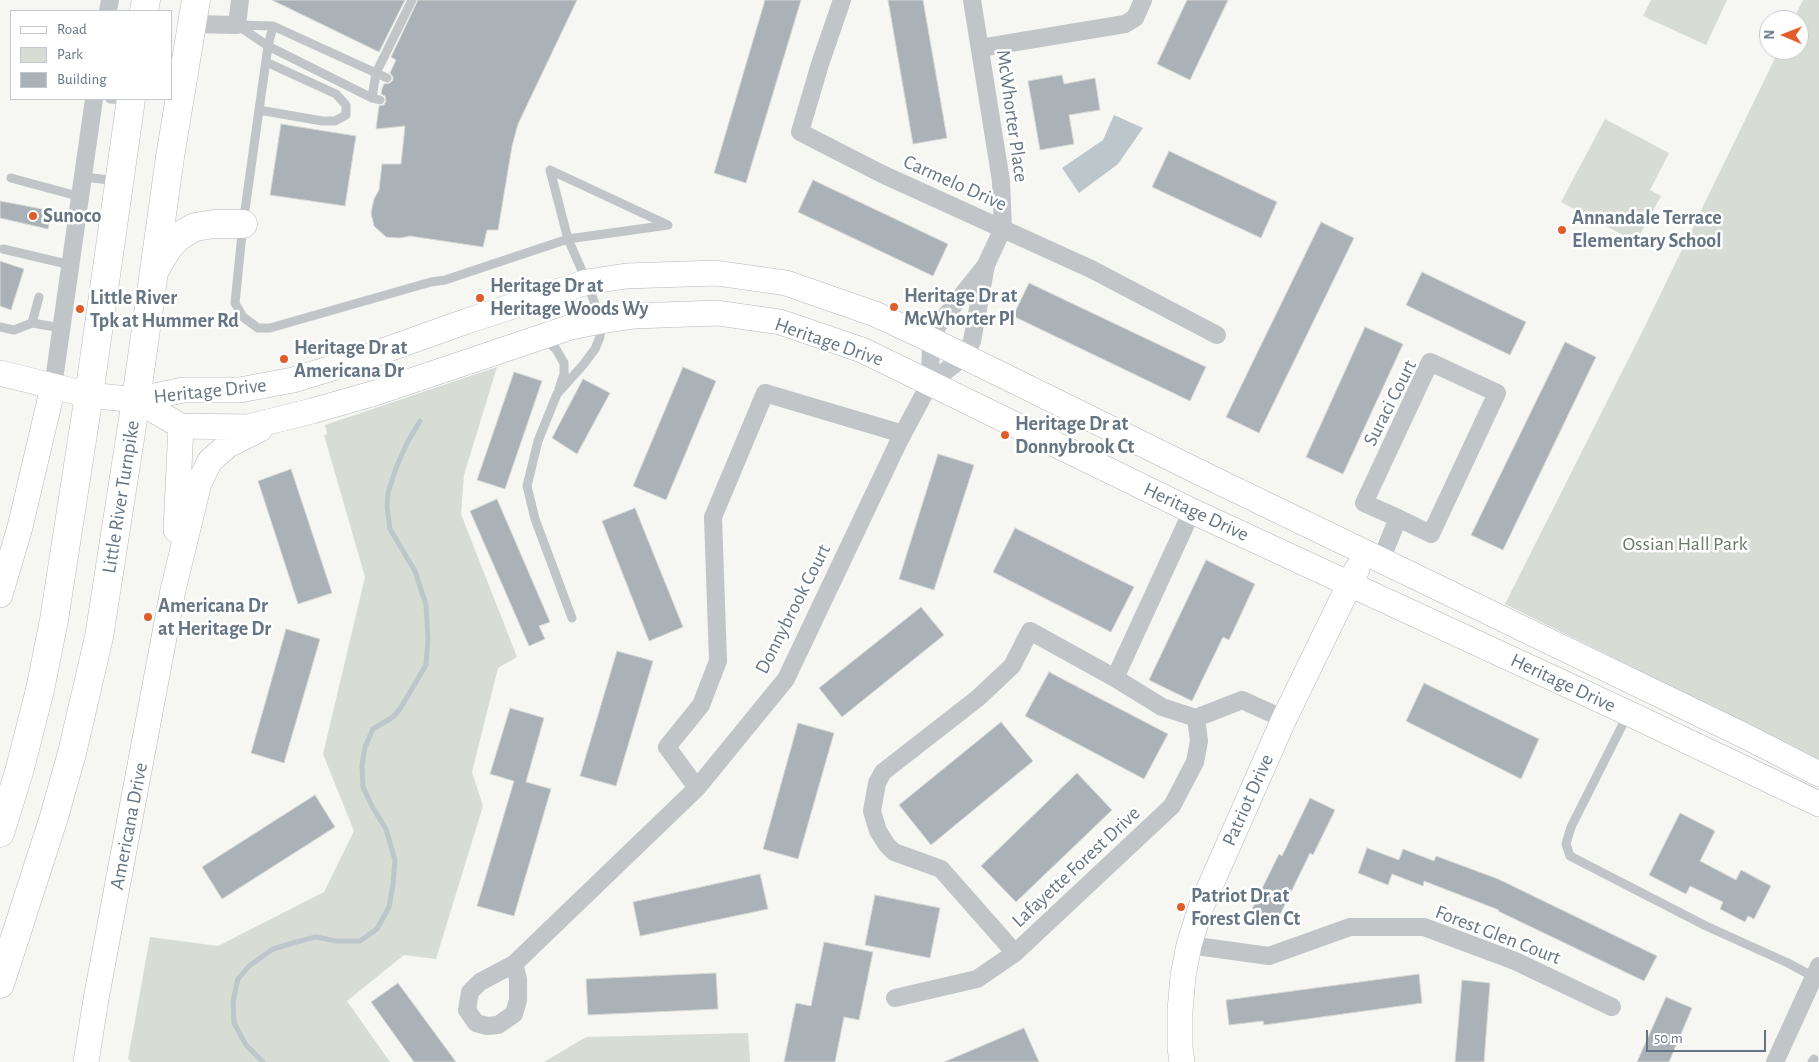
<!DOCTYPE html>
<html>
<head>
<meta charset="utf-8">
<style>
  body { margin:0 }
  #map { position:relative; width:1819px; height:1062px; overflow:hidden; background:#f6f6f3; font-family:"Alegreya Sans",sans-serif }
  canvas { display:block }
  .legend { position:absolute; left:10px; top:10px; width:162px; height:90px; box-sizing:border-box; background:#fff; border:1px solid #c2c8cd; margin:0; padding:6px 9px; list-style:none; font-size:15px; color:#667583 }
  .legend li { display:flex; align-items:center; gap:10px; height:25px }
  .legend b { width:25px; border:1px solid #c2c8cd }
  .north { position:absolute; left:1759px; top:10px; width:50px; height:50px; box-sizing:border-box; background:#fff; border:1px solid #c2c8cd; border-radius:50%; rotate:271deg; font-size:14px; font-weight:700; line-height:20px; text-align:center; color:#667583 }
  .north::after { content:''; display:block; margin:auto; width:18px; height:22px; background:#e05c29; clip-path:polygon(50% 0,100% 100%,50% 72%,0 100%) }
  .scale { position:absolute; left:1646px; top:1030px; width:120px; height:22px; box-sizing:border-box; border:2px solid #667583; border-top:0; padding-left:6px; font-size:15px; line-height:18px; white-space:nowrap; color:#667583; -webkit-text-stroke:4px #fff; paint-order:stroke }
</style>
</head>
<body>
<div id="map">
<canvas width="1819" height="1062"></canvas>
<ul class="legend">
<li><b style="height:6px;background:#fff"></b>Road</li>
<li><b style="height:14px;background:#d7ddd4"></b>Park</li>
<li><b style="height:14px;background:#abb2b7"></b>Building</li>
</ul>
<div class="north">N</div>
<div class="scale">50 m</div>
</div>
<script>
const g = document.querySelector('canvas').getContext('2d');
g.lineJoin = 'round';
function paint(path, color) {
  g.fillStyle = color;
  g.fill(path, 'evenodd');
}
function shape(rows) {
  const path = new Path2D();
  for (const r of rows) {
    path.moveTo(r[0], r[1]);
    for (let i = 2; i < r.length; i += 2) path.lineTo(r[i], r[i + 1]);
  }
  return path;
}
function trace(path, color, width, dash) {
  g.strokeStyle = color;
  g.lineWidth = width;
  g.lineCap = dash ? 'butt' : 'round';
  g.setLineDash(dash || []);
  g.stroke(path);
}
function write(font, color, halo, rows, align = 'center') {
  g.font = font + ' "Alegreya Sans",sans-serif';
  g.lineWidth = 5;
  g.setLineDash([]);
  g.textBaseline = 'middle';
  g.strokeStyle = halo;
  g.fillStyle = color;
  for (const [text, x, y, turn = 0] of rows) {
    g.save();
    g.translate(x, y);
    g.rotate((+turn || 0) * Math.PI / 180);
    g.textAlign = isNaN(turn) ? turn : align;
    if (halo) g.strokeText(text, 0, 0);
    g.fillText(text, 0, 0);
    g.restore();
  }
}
const green = shape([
  [1651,0,1727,0,1706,45,1643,16],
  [1803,0,1819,0,1819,760,1505,604,1642,332,1779,50,1799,50,1799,20,1793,20],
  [1605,119,1669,153,1650,190,1661,196,1636,242,1561,202],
  [497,367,464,475,461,514,517,657,498,668,472,772,483,806,436,959,404,955,347,1001,390,1062,131,1062,128,1059,150,937,218,946,324,892,354,831,323,754,365,577,324,435,327,434,325,425],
  [748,1033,750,1062,544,1062,586,1037]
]);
const water = shape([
  [1114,115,1143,128,1118,164,1079,193,1062,168,1103,140]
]);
const stream = shape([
  [263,1062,246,1045,234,1023,233,1001,238,979,249,966,273,949,296,942,316,937,336,941,360,941,377,929,389,907,393,885,395,860,386,829,373,808,363,787,362,765,365,747,373,729,393,717,400,709,426,665,428,639,426,605,415,571,390,529,387,507,388,493,396,468,407,443,420,421]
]);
const building = shape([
  [272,0,405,0,379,52,272,0],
  [418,0,577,0,518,124,512,146,498,230,487,230,483,247,410,236,400,238,386,237,374,226,371,213,374,199,379,190,382,164,401,164,405,126,376,129,379,106,384,105,386,101,385,96,381,94,382,89,384,84,390,83,393,80,393,77,390,73,396,60,391,57,418,0],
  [765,0,801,0,746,183,714,173,765,0],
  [888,0,923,0,947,138,913,144,888,0],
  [1187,0,1228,0,1190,80,1157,64,1187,0],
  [1062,75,1064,84,1095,78,1100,110,1069,115,1074,144,1040,150,1028,81,1062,75],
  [281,124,356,136,345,206,270,195,281,124],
  [1169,151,1277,202,1261,238,1152,187,1169,151],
  [813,180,948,244,933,276,798,212,813,180],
  [0,201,52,211,48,229,0,218,0,201],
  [1321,222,1354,238,1259,433,1226,417,1321,222],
  [0,261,24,269,11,310,0,306,0,261],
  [1422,272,1526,322,1510,355,1406,305,1422,272],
  [1029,283,1206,367,1190,401,1013,316,1029,283],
  [1365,327,1403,344,1343,474,1306,457,1365,327],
  [1565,342,1596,357,1503,550,1471,535,1565,342],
  [683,367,716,381,666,500,633,486,683,367],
  [514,372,542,381,505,489,477,480,514,372],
  [583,379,610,393,577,454,552,438,583,379],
  [938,454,974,465,934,590,899,579,938,454],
  [291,469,332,593,298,604,258,481,291,469],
  [497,499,550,622,539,626,545,639,529,646,470,511,497,499],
  [635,508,683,627,649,641,602,521,635,508],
  [1015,528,1134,587,1111,632,993,572,1015,528],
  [1206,560,1255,584,1229,640,1223,637,1192,701,1149,680,1206,560],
  [921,607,944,635,842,717,819,688,921,607],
  [286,629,320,639,284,763,251,753,286,629],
  [617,651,653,661,616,786,580,776,617,651],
  [1049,672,1168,734,1144,779,1025,716,1049,672],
  [1424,683,1539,739,1521,779,1406,721,1424,683],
  [510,708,544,718,526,782,551,789,514,916,477,906,514,781,490,774,510,708],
  [1001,722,1033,761,931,845,899,805,1001,722],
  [798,723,834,733,798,859,763,849,798,723],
  [1077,773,1112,810,1016,902,981,866,1077,773],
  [315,795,335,827,222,899,202,867,315,795],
  [1310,798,1335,810,1313,855,1310,853,1275,925,1250,913,1279,854,1282,856,1310,798],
  [1680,813,1715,831,1700,861,1736,880,1741,870,1771,886,1754,919,1748,916,1745,922,1720,909,1723,902,1690,886,1686,894,1649,875,1680,813],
  [1367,848,1399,860,1403,849,1434,861,1436,856,1498,879,1657,956,1644,981,1498,911,1499,910,1424,881,1423,886,1392,874,1388,885,1358,873,1367,848],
  [760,874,768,909,640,936,633,902,760,874],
  [875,895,940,908,930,958,865,945,875,895],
  [824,942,873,952,859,1020,844,1017,835,1062,784,1062,796,1003,811,1006,824,942],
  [716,973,718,1009,588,1015,586,979,716,973],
  [1419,974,1422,1003,1264,1025,1263,1021,1229,1025,1226,1000,1419,974],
  [1462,980,1490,983,1484,1062,1455,1062,1462,980],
  [398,983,456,1062,414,1062,371,1002,398,983],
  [1666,997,1692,1008,1669,1062,1637,1062,1666,997],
  [1024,1028,1039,1062,944,1062,1024,1028]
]);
const lane = shape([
  [237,25,268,46,372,98,380,100],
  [237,25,273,26,387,78],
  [273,26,268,46,243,224,235,303,243,317,258,328,270,328,431,282,445,280,568,239,587,282,601,321,600,337,595,349,583,365,557,394,538,441,527,486,535,519,572,618],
  [372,98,376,73,412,0],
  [110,99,127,100],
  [259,110,322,121,335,121,346,115,346,105,336,94,266,62],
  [550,170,668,225,568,239,550,170],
  [83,177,118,181],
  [11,178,81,197],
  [3,249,71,265],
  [32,323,39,297],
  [0,327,14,330,32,323,62,328],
  [545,340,556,349,564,363,564,374,559,389],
  [1628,714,1571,827,1566,844,1570,856,1706,926,1788,963,1814,977],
  [1812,1062,1814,1059]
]);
const street = shape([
  [842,0,820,64,800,132,882,174,1091,269,1217,335],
  [108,11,110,0],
  [192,24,237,25,240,0],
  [980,48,1125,24,1135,18,1143,0],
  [930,383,931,340,938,325,986,265,1003,228,1001,181,972,0],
  [53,387,94,99],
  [1192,511,1115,678,1162,707,1196,718,1242,700,1284,719],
  [1381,560,1398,518,1431,534,1497,393,1430,362,1364,503,1398,518],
  [1115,678,1030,631,1012,666,978,698,883,772,877,783,872,811,878,831,887,845,894,852,941,869,1015,953,1172,806,1195,762,1199,741,1196,718],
  [697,788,786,679,899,441,930,383,965,356,972,341,986,265],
  [1189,945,1269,956,1350,927,1424,927,1515,961,1612,1007],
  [514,964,518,979,518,1000,514,1014,498,1025,487,1026,476,1023,467,1010,470,992,480,982,514,964,697,788,667,747,701,705,718,661,713,517,765,393,903,434],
  [895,998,977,979,1015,953],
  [1775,1062,1819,966]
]);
const secondary = shape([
  [0,373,89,395,136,400,183,390,240,390,293,380,355,361,467,321,587,282,626,276,716,273,786,283,875,314,931,340,1207,476,1747,737,1819,774],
  [136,400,181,426,248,427,312,411,375,393,571,327,601,321,634,316,717,313,780,322,862,350,1192,511,1628,713,1819,804],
  [176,530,181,426],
  [0,595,20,527,53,387],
  [86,1062,96,999,173,590,199,483,210,461,228,445,260,429],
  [1182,1062,1180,1047,1180,1011,1183,976,1189,945,1201,907,1284,719,1357,569]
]);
const primary = shape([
  [144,11,146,0],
  [156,268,168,248,179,236,195,227,214,224,243,224],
  [0,833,19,772,40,690,54,620,89,395,131,99],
  [0,984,54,817,72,753,99,637,136,400,170,157,196,0]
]);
const markers = [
  [33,216,5,"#e05c29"],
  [1562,230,5,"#e05c29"],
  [480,298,5,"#e05c29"],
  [894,307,5,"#e05c29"],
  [80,309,5,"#e05c29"],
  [284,359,5,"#e05c29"],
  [1005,435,5,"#e05c29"],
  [148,617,5,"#e05c29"],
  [1181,907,5,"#e05c29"]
];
const streetNames = [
  ["McWhorter Place",1012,116,82],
  ["Carmelo Drive",955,183,24],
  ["Heritage Drive",829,342,19],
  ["Heritage Drive",210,391,-6],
  ["Suraci Court",1390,403,-63],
  ["Little River Turnpike",121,497,-81],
  ["Heritage Drive",1196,512,25],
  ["Donnybrook Court",793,609,-63],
  ["Heritage Drive",1563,683,25],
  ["Patriot Drive",1248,800,-66],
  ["Americana Drive",129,826,-79],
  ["Lafayette Forest Drive",1076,867,-43],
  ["Forest Glen Court",1498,935,21]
];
const poiNames = [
  ["Sunoco",43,216],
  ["Annandale Terrace",1572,218],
  ["Elementary School",1572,241],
  ["Heritage Dr at",490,286],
  ["Heritage Woods Wy",490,309],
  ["Heritage Dr at",904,296],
  ["McWhorter Pl",904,319],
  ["Little River",90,298],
  ["Tpk at Hummer Rd",90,321],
  ["Heritage Dr at",294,348],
  ["Americana Dr",294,371],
  ["Heritage Dr at",1015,424],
  ["Donnybrook Ct",1015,447],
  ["Americana Dr",158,606],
  ["at Heritage Dr",158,629],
  ["Patriot Dr at",1191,896],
  ["Forest Glen Ct",1191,919]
];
const parkNames = [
  ["Ossian Hall Park",1685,544]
];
paint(green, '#d7ddd4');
paint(water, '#bcc6cb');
trace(stream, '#bcc6cb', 5);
paint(building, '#abb2b7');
trace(building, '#d7d8d5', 1);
trace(secondary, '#b4b8bd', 26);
trace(primary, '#b4b8bc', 29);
trace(lane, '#c1c5c8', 9);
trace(street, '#c1c5c8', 18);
trace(secondary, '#fff', 25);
trace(primary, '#fff', 28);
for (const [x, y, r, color] of markers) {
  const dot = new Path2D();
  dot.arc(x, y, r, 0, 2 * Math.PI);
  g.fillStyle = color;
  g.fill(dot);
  trace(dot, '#fff', 2);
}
write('20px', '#667583', '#fff', streetNames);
write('bold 20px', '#667583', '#fff', poiNames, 'left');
write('20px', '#687b64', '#fff', parkNames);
</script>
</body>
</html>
